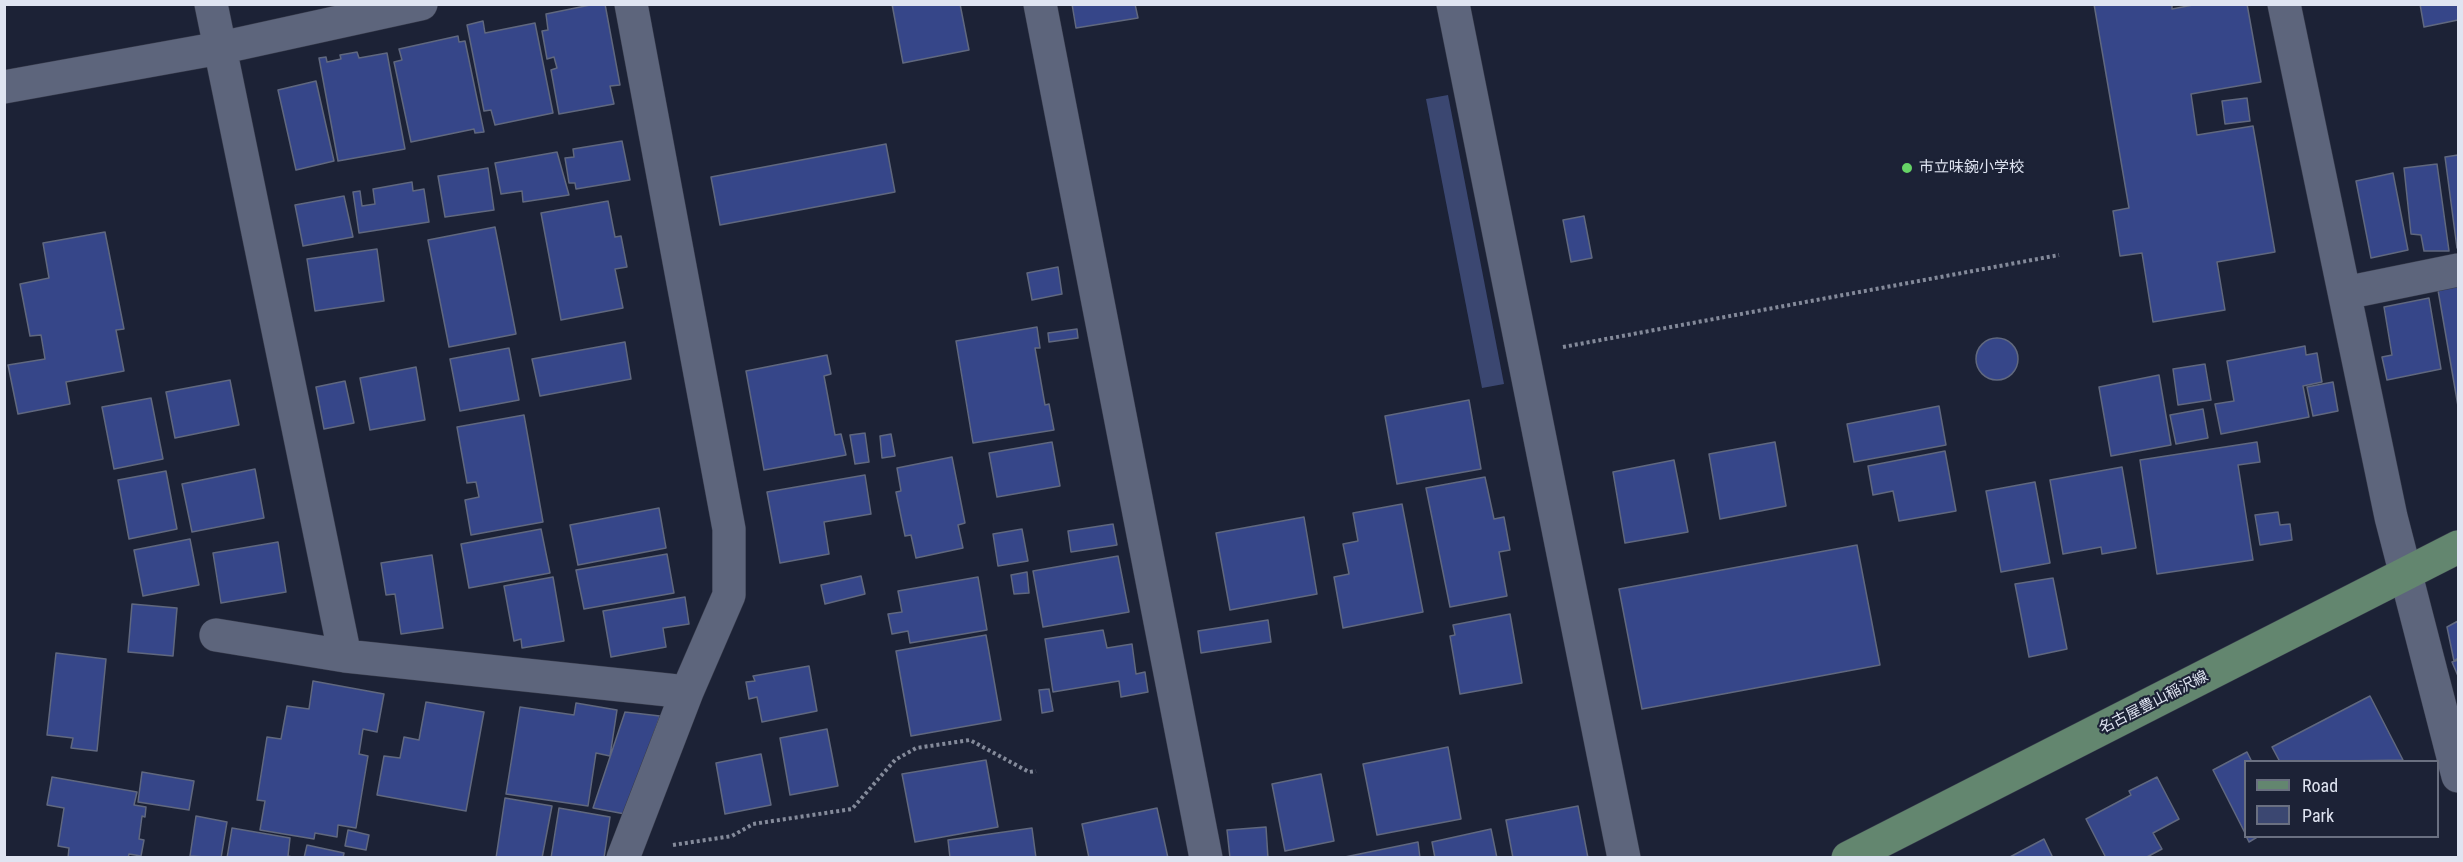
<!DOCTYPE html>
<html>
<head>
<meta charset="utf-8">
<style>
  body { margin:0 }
  #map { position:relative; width:2463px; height:862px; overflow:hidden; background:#1c2236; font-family:"Roboto Condensed",sans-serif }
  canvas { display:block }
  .frame { position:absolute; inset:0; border:6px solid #dfe4f1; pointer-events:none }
  .legend { position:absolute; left:2244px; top:760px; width:195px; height:78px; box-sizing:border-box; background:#1c2236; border:2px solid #6a7081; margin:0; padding:8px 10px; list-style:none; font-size:18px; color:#dfe4f1 }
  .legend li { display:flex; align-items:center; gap:12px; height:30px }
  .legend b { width:30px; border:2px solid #6a7081 }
</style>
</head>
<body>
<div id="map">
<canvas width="2463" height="862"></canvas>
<div class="frame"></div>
<ul class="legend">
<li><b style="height:8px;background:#63866f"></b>Road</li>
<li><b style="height:16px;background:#3b4771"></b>Park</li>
</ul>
</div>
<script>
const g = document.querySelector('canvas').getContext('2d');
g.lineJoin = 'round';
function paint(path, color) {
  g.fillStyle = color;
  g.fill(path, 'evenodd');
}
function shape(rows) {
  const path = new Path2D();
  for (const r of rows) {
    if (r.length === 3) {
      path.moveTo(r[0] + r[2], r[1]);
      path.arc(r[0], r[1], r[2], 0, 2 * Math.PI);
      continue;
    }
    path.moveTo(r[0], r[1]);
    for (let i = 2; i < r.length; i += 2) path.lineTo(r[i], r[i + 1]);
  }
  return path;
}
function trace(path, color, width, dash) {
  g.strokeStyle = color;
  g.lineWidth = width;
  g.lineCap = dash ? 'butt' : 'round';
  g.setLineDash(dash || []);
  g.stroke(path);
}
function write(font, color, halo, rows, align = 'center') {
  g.font = font + ' "Roboto Condensed","Noto Sans JP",sans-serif';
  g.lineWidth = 4.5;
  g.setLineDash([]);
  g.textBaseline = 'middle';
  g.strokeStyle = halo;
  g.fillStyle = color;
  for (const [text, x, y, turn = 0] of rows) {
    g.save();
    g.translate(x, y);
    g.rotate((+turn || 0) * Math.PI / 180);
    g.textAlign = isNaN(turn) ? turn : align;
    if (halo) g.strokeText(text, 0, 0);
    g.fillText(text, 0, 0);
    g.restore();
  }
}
const green = shape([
  [1448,95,1504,384,1482,388,1426,99]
]);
const building = shape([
  [595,4,605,4,620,85,610,86,614,104,559,114,551,70,557,68,554,57,547,59,542,31,548,30,546,14,595,4],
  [892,4,960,4,969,50,903,63,892,4],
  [1072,4,1135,4,1138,18,1076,28,1072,4],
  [2094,4,2172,4,2172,9,2198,4,2247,4,2261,82,2191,94,2197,135,2253,126,2275,252,2217,262,2225,310,2153,322,2142,253,2120,256,2113,211,2129,208,2094,4],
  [2420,4,2458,4,2458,20,2424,27,2420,4],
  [483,21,485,33,535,23,553,113,495,125,491,110,484,111,467,25,483,21],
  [458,36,459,42,465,41,484,132,475,133,474,129,411,142,394,62,402,60,399,49,458,36],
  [357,52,359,58,387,53,405,149,338,161,319,58,326,57,327,62,341,59,340,55,357,52],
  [316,81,334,161,296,170,278,90,316,81],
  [2247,98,2250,121,2225,124,2222,101,2247,98],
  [622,141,630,180,576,189,575,183,569,183,565,158,574,157,573,149,622,141],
  [886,144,895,192,720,225,711,177,886,144],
  [557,152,569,195,523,202,522,191,501,194,495,163,557,152],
  [2458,155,2458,248,2457,248,2445,157,2458,155],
  [2437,164,2449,251,2424,251,2421,235,2411,234,2404,168,2437,164],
  [488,168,494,210,445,217,438,176,488,168],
  [2393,173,2408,250,2371,258,2356,181,2393,173],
  [412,182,413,191,424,189,429,222,359,233,353,192,360,191,362,206,375,204,373,189,412,182],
  [344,196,353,237,303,246,295,205,344,196],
  [608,201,615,237,621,236,627,267,615,269,623,308,561,320,541,213,608,201],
  [1584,216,1592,258,1571,262,1563,220,1584,216],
  [495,227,516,334,449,347,428,240,495,227],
  [105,232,124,329,116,330,124,371,66,382,70,404,18,414,8,365,45,359,41,335,30,336,20,284,49,278,43,243,105,232],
  [377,249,384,301,315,311,307,259,377,249],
  [1058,267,1062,294,1032,300,1027,273,1058,267],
  [2458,286,2458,406,2438,290,2458,286],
  [2429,298,2441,369,2387,380,2382,357,2392,355,2384,307,2429,298],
  [1037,327,1040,348,1035,348,1045,405,1049,404,1054,430,973,443,956,341,1037,327],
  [1077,329,1078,338,1049,342,1048,333,1077,329],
  [1997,359,21],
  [625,342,631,379,540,396,532,359,625,342],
  [2305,346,2306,355,2317,353,2322,382,2303,386,2309,417,2221,434,2215,404,2234,401,2227,361,2305,346],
  [509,348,519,400,460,411,450,359,509,348],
  [827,355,831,374,824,376,835,435,841,434,846,455,764,470,746,371,827,355],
  [2205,364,2211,400,2178,405,2173,369,2205,364],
  [416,367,425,420,370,430,360,378,416,367],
  [2159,375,2171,445,2111,456,2099,387,2159,375],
  [230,380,239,425,175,438,166,392,230,380],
  [345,381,354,423,324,429,316,387,345,381],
  [2333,382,2338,411,2313,416,2307,387,2333,382],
  [151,398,163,459,114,469,102,407,151,398],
  [1469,400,1481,469,1397,484,1385,416,1469,400],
  [1939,406,1946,445,1854,462,1847,424,1939,406],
  [2203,409,2208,438,2176,444,2170,415,2203,409],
  [524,415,543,522,471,535,465,500,479,497,476,482,467,483,457,427,524,415],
  [865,433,869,462,855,464,850,435,865,433],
  [891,434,895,456,882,458,880,436,891,434],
  [1052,442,1060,486,997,497,989,453,1052,442],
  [1775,442,1786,506,1720,519,1709,454,1775,442],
  [2257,442,2260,462,2238,465,2253,560,2157,574,2140,460,2257,442],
  [1945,451,1956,511,1899,521,1893,491,1873,495,1868,466,1945,451],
  [952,457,965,523,958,525,963,548,916,558,911,535,905,536,896,492,901,491,897,468,952,457],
  [1674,460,1688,532,1625,543,1613,472,1674,460],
  [2122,467,2136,548,2102,554,2101,547,2063,554,2050,480,2122,467],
  [255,469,264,518,192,532,182,484,255,469],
  [166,471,177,529,129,539,118,480,166,471],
  [865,475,871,514,824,522,829,554,780,563,767,492,865,475],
  [1485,477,1494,519,1504,517,1510,550,1499,552,1507,596,1450,607,1426,488,1485,477],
  [2035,482,2050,563,2001,572,1986,491,2035,482],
  [1402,504,1423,612,1343,628,1334,577,1349,574,1343,544,1358,541,1353,513,1402,504],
  [659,508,666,548,578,565,570,525,659,508],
  [2278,512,2280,525,2290,524,2292,540,2260,545,2255,515,2278,512],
  [1304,517,1317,594,1230,610,1216,533,1304,517],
  [1113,524,1117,545,1071,552,1068,531,1113,524],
  [541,529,550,573,469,588,461,544,541,529],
  [1022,529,1028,561,998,566,993,534,1022,529],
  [190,539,199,585,143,596,134,550,190,539],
  [278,542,286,592,221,603,213,553,278,542],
  [1857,545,1880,665,1642,709,1619,589,1857,545],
  [667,554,674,593,584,609,576,570,667,554],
  [432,555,443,628,401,634,395,594,386,595,381,563,432,555],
  [1118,556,1129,612,1043,627,1033,571,1118,556],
  [1027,572,1029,593,1014,594,1011,575,1027,572],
  [861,576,865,594,825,604,821,585,861,576],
  [553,577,564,641,522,648,521,639,514,641,504,586,553,577],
  [978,577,987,630,910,643,908,631,892,634,888,614,902,612,898,591,978,577],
  [2053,578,2067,649,2029,657,2015,584,2053,578],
  [685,597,689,624,663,628,666,647,611,657,603,611,685,597],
  [132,604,177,608,173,656,128,652,132,604],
  [1510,614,1522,683,1460,694,1450,636,1455,635,1453,625,1510,614],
  [1268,620,1271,642,1201,653,1198,631,1268,620],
  [2458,621,2458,658,2454,661,2447,627,2458,621],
  [1103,630,1107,648,1132,644,1136,674,1145,672,1148,692,1121,697,1119,681,1053,692,1045,639,1103,630],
  [986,635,1001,720,911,736,896,651,986,635],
  [56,653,106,659,97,751,71,748,73,738,47,735,56,653],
  [2458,660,2458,676,2452,662,2458,660],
  [809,666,817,711,762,722,757,697,749,699,746,682,755,681,753,676,809,666],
  [313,681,384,694,377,732,363,729,359,754,368,756,356,828,338,825,337,837,315,833,314,839,260,830,265,801,257,800,267,737,281,739,287,706,309,709,313,681],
  [1049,689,1053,711,1042,713,1039,690,1049,689],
  [2370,696,2403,760,2280,762,2272,747,2370,696],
  [426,702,484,712,466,811,377,795,384,756,400,758,404,737,419,740,426,702],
  [576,703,617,710,610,756,596,753,588,806,506,794,520,707,574,715,576,703],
  [625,712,660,716,625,814,593,808,625,712],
  [827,729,838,786,790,795,780,738,827,729],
  [1448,747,1461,819,1377,835,1363,764,1448,747],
  [2247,752,2252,762,2246,762,2246,835,2213,770,2247,752],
  [761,754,771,805,725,814,716,763,761,754],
  [986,760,998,827,915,842,902,774,986,760],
  [142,772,194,781,189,810,138,802,142,772],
  [1321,774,1334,841,1285,851,1272,784,1321,774],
  [52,777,137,792,134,805,146,807,145,817,142,816,139,839,144,840,141,856,129,854,128,858,68,858,69,848,58,846,64,808,47,805,52,777],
  [2157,777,2179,819,2153,833,2162,849,2145,858,2106,858,2086,819,2131,795,2129,791,2157,777],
  [505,798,552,806,542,858,496,858,505,798],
  [1578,806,1588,858,1513,858,1506,820,1578,806],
  [559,808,610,817,604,858,551,858,559,808],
  [1157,808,1168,858,1089,858,1082,824,1157,808],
  [196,816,227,822,221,858,190,856,196,816],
  [1266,827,1268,858,1230,858,1227,830,1266,827],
  [232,828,290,838,288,856,296,858,227,858,232,828],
  [1032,828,1036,858,950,858,948,840,1032,828],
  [1491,829,1497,858,1435,858,1432,842,1491,829],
  [348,830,369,835,366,850,345,846,348,830],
  [2246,836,2259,836,2249,842,2246,836],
  [2044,839,2053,858,2008,858,2044,839],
  [1418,842,1420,858,1340,858,1418,842],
  [307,845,344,853,343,858,304,858,307,845]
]);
const path = shape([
  [1563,347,2059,255],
  [673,845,732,836,753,824,852,809,895,760,916,748,970,740,1029,772,1036,771]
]);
const minor = shape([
  [211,4,345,656],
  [1040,4,1206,858],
  [1453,4,1624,858],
  [2284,4,2391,517,2458,776],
  [4,87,220,48,421,4],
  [2345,293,2458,270],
  [216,635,345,656,687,692],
  [623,858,687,692,729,595,729,529,631,4]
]);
const major = shape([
  [1848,858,2458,547]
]);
const markers = [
  [1907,168,6,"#66d466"]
];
const poiNames = [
  ["市立味鋺小学校",1919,168]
];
const streetNames = [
  ["名古屋豊山稲沢線",2154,703,-27]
];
paint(green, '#3b4771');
paint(building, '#364689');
trace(building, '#60687f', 1.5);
trace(minor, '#373b4b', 34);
trace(major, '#373b4b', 34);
trace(path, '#848a9a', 4, [3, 3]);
trace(minor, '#5d657c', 33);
trace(major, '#63866f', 33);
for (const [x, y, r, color] of markers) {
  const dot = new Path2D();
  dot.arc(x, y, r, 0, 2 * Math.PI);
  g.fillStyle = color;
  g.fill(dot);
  trace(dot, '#1c2236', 2);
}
write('15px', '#dfe4f1', '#1c2236', poiNames, 'left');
write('15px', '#dfe4f1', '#1c2236', streetNames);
</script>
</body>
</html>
